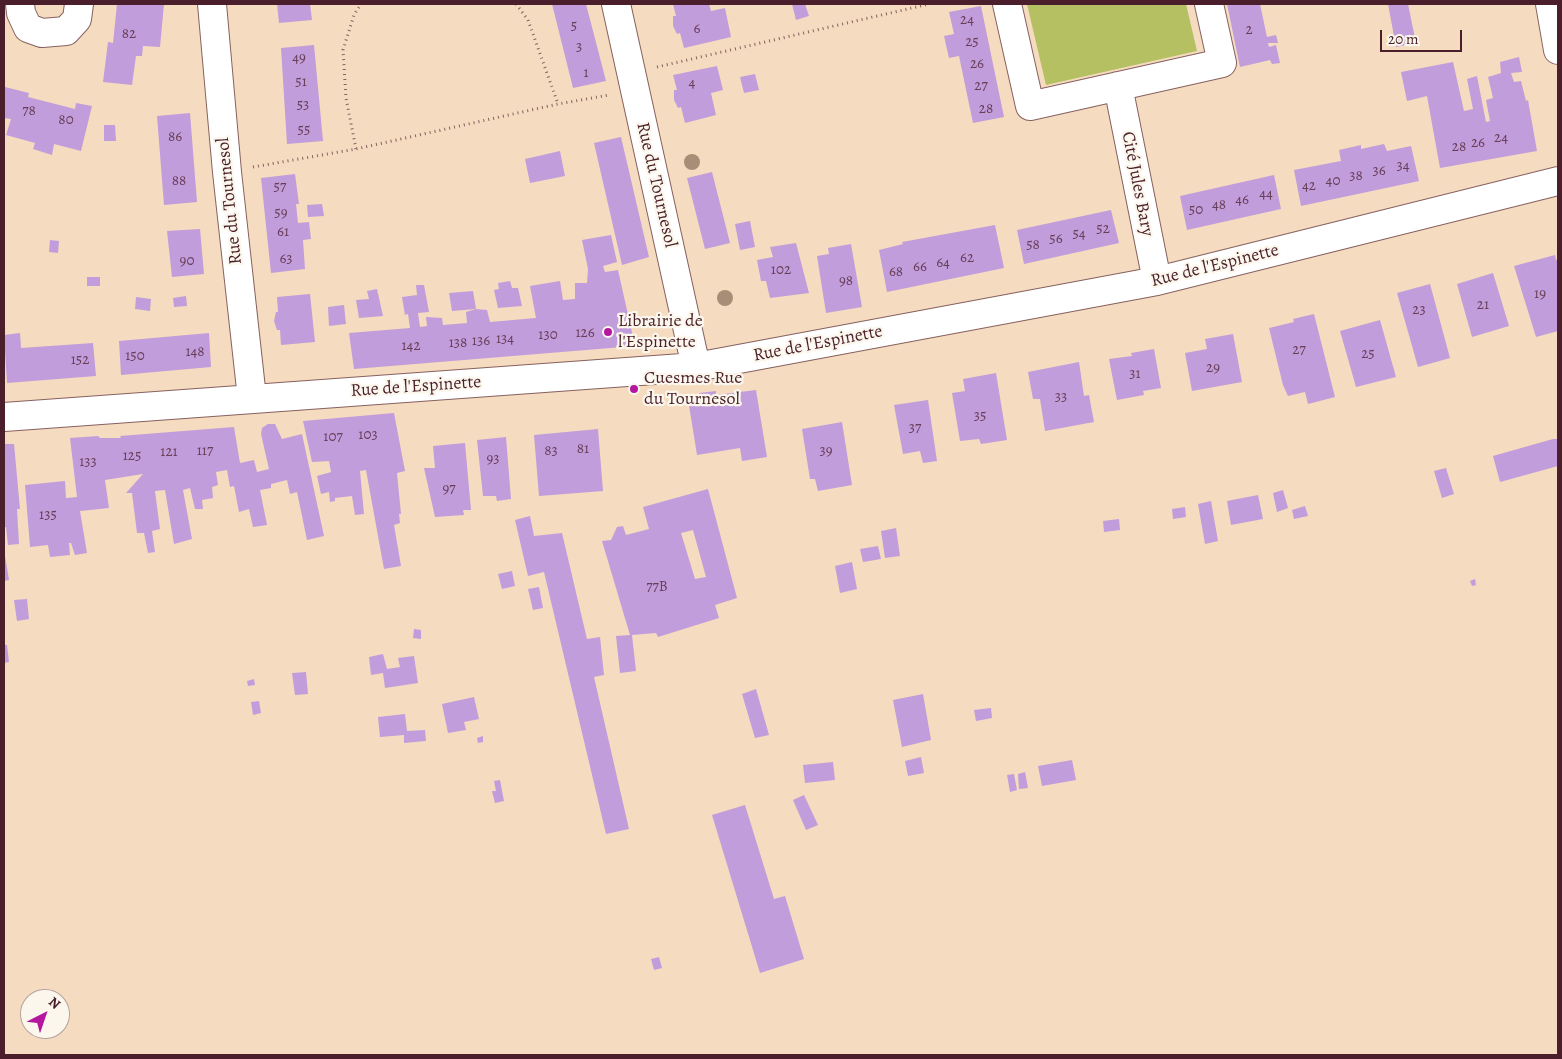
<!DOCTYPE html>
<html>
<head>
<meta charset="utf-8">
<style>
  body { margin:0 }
  #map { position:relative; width:1562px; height:1059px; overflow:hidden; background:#f5dbbf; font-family:Alegreya,serif }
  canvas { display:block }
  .frame { position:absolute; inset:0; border:5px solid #4a1f2b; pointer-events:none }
  .north { position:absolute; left:20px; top:989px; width:50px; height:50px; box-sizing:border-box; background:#fbf7ec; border:1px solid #b4a19f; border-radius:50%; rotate:41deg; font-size:14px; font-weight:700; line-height:20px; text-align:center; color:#4a1f2b }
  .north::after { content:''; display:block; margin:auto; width:18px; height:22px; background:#b5179e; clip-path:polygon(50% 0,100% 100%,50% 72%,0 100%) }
  .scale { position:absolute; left:1380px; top:30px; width:82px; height:22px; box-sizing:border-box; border:2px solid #4a1f2b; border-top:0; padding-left:6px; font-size:15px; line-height:18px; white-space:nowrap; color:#4a1f2b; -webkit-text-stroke:4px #fbf7ec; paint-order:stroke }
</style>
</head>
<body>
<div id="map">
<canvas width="1562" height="1059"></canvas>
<div class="frame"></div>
<div class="north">N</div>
<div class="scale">20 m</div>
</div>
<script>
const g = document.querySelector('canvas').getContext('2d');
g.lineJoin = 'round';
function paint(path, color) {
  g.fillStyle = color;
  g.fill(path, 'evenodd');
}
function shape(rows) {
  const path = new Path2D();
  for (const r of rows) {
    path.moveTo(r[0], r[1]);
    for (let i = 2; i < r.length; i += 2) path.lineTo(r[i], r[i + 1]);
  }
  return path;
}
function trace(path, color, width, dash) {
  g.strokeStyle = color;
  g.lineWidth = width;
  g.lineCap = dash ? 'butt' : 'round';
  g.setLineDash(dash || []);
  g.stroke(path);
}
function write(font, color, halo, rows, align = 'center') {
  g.font = font + ' Alegreya,serif';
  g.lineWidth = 4.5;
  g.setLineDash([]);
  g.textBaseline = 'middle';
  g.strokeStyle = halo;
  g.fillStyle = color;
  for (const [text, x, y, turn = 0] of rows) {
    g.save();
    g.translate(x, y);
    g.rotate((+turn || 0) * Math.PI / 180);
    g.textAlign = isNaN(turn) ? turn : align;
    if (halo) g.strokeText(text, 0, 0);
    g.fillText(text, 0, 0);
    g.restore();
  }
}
const green = shape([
  [1027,4,1186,4,1197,51,1046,85]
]);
const building = shape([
  [117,4,164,4,160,47,143,46,142,56,136,56,132,85,103,82,108,42,113,43],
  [277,4,310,4,312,20,279,23],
  [552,4,586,4,606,81,573,88],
  [673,4,709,4,711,11,725,8,731,37,684,48,680,33,677,34,673,26,673,16,676,16],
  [792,4,805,4,809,16,796,20],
  [1227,4,1260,4,1267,37,1276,35,1278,43,1268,43,1269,47,1276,45,1280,63,1272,64,1270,60,1240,67],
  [1388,4,1408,4,1416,43,1396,47],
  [981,6,1004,117,973,123,959,56,949,58,944,36,954,34,949,12],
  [314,45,323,141,287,144,281,48],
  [1519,57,1522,72,1511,73,1514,82,1521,81,1526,101,1528,100,1537,151,1440,168,1427,96,1407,101,1401,72,1453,62,1464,111,1473,109,1467,79,1477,76,1486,122,1490,121,1486,100,1493,98,1488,77,1501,73,1500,62],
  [717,66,723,90,711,93,716,115,685,123,681,107,678,108,674,100,674,90,677,90,673,75],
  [755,74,759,90,744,93,740,77],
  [5,87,29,93,28,97,75,109,76,103,92,106,81,151,54,144,52,155,33,149,35,143,6,135,11,119,4,118],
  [190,113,197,202,164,205,157,116],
  [104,125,115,125,116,141,104,141],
  [621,137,649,257,622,265,594,143],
  [1384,144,1387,151,1411,146,1419,181,1301,206,1294,170,1341,161,1339,150,1361,145,1361,149],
  [560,151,565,176,530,183,525,159],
  [712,172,730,243,705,249,687,178],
  [295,174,299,204,296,204,298,223,309,222,311,239,303,240,305,269,271,273,261,178],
  [1274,175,1281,209,1187,230,1180,196],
  [322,204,324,216,308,217,307,205],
  [1111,210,1119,243,1024,264,1017,230],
  [750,221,755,247,740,250,735,224],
  [995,225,1004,268,887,292,879,250,903,244,902,242],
  [200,229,204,274,172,277,167,231],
  [611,235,617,262,603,266,605,272,618,270,635,346,354,369,349,333,410,328,408,314,405,315,402,297,417,295,416,285,424,285,429,312,418,313,420,327,427,326,426,317,442,318,443,325,467,323,466,312,476,309,487,310,490,322,536,318,530,286,560,281,563,300,575,299,575,283,587,283,588,269,582,240],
  [50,240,59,241,58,253,49,252],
  [796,243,809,293,770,298,766,281,761,281,757,260,773,257,770,247],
  [851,244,862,307,826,313,817,256,829,254,828,248],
  [1555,255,1556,260,1558,259,1558,331,1536,337,1514,266],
  [1493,273,1509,326,1472,337,1457,284],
  [87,277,100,277,100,286,87,286],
  [510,281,512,288,518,288,522,306,498,308,494,290,499,289,498,283],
  [1430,284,1450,358,1418,367,1397,293],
  [377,289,383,316,359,318,356,300,369,299,367,291],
  [473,291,476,309,452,311,449,293],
  [310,294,315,342,281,345,280,330,277,330,274,321,276,312,278,312,277,297],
  [186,296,187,306,174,307,173,298],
  [136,297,151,299,150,311,135,309],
  [344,305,346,324,329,326,328,307],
  [1314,314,1335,397,1308,404,1305,392,1288,396,1283,385,1269,328,1294,322,1293,319],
  [1380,320,1396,377,1356,387,1340,331],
  [20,333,21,348,93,343,96,376,7,383,4,335],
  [209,333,211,367,121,375,119,341],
  [1233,334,1242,382,1192,391,1185,353,1207,349,1205,339],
  [1154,349,1161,388,1143,391,1144,395,1117,400,1109,359,1132,356,1131,353],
  [1079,362,1084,396,1089,395,1094,422,1045,431,1040,399,1033,399,1028,372],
  [996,373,1007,440,981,444,979,439,960,441,952,393,965,391,963,379],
  [756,390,767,457,742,461,740,448,697,455,688,399,700,397,699,393,716,391,716,395],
  [928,400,937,461,923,463,920,451,903,454,894,405],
  [394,413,405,471,397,473,401,514,399,514,400,523,394,525,401,566,384,569,366,470,360,471,364,514,355,515,352,496,335,498,335,501,330,502,329,492,321,494,317,476,331,472,329,461,312,462,303,421],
  [842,422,852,485,818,491,815,479,810,479,802,429],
  [268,424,275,424,282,439,302,434,324,536,307,540,297,492,290,494,287,480,271,484,271,488,260,490,267,525,253,527,249,509,239,512,234,486,230,487,227,470,216,472,218,485,212,487,213,498,202,500,203,509,195,509,190,488,183,490,192,539,174,544,165,490,155,491,160,529,152,531,155,552,148,553,144,533,137,533,132,493,126,493,143,474,105,480,109,508,80,511,87,553,75,555,71,543,69,543,70,555,50,557,48,545,30,547,25,485,65,481,66,498,77,497,70,438,98,436,100,438,121,438,120,436,234,427,240,463,254,460,257,472,269,469,261,434,262,428],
  [598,429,603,491,539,496,534,435],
  [506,437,511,499,497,501,496,496,483,496,477,440],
  [1553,439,1558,439,1558,466,1500,482,1493,456],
  [465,443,471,510,463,510,464,515,435,517,424,468,435,468,433,446],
  [4,444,14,444,20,509,17,509,19,544,8,545,6,527,4,527],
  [1446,468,1454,494,1442,498,1434,471],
  [708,489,737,598,715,605,719,618,658,637,656,633,632,635,636,671,620,673,616,636,630,635,602,541,611,540,617,527,623,526,626,535,649,529,643,507],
  [693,530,706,577,695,579,681,533],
  [1283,490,1288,508,1277,512,1273,493],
  [1258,495,1263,519,1231,525,1227,501],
  [1211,501,1218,541,1205,544,1198,504],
  [1305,506,1308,516,1294,519,1292,510],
  [1185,507,1186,517,1173,519,1172,509],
  [530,516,534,536,562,533,587,639,600,637,604,675,594,677,629,829,606,834,544,572,528,576,515,520],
  [1119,519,1120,530,1104,532,1103,521],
  [896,528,900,556,885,558,881,531],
  [878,546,881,559,863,562,860,549],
  [4,550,9,580,4,581],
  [852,562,857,589,840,593,835,566],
  [512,571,515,586,502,589,498,574],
  [1475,579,1476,585,1472,586,1470,581],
  [539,587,543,608,533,610,528,589],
  [27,599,29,619,17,621,14,600],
  [414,629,421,630,421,639,413,638],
  [4,645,7,645,9,662,4,663],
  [383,654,387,669,400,667,398,658,414,656,418,683,385,688,383,673,371,675,369,657],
  [306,672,308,694,295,695,292,673],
  [254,679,255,685,248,686,247,681],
  [756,689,769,735,755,738,742,694],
  [923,694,931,740,902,747,893,700],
  [474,697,479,719,464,722,466,730,448,733,442,704],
  [259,701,261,713,253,715,251,702],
  [991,708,992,718,976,721,974,710],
  [405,714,407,731,425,730,426,741,404,743,404,735,380,737,378,717],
  [483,736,483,742,478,743,477,738],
  [921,757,924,773,908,776,905,761],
  [1072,760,1076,780,1042,786,1038,766],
  [833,762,835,780,805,783,803,765],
  [1025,772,1028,788,1019,789,1018,774],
  [1014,774,1017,790,1010,792,1007,775],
  [500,780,504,801,495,803,492,791,496,791,494,781],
  [804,795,818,825,806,830,793,800],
  [745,805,774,899,785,896,804,959,760,973,712,815],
  [659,957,662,968,654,970,651,959]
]);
const path = shape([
  [516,4,528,20,558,104],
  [657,67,929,4],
  [356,149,346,98,343,50,354,15,361,4],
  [253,167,356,149,558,104,609,95]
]);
const street = shape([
  [20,4,21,13,28,28,42,33,66,31,77,19,79,4],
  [212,4,227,172,252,398],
  [616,4,696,367],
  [1007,4,1030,106,1222,63,1209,4],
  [1550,4,1558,50],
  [1118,86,1157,281],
  [4,417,696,367,1157,281,1558,181]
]);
const trees = [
  [692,162],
  [725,298]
];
const markers = [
  [608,332,5,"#b5179e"],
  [634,389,5,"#b5179e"]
];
const numberNames = [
  ["24",967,20],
  ["5",574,26],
  ["6",697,29],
  ["2",1249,30],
  ["82",129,34],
  ["25",972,42],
  ["3",579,47],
  ["49",299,58],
  ["26",977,64],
  ["1",586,73],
  ["51",301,82],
  ["4",692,83],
  ["27",981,86],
  ["53",303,105],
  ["28",986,109],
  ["78",29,111],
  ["80",66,120],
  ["55",304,130],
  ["86",175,137],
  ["24",1501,138],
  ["26",1478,143],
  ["28",1459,147],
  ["34",1403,166],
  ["36",1379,171],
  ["38",1356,176],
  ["88",179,181],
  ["40",1333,181],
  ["42",1309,186],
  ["57",280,187],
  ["44",1266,194],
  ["46",1242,200],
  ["48",1219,205],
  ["50",1196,210],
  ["59",281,213],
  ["52",1103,229],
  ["61",283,232],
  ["54",1079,234],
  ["56",1056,239],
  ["58",1033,245],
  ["62",967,258],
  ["63",286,259],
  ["90",187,261],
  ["64",943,263],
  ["66",920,267],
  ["102",781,270],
  ["68",896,272],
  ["98",846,281],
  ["19",1540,294],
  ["21",1483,305],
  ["23",1419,310],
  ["126",585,333],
  ["130",548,335],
  ["134",505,339],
  ["136",481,341],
  ["138",458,343],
  ["142",411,346],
  ["27",1299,350],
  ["148",195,352],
  ["25",1368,354],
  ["150",135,356],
  ["152",80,360],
  ["29",1213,368],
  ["31",1135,374],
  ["33",1061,397],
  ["35",980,416],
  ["37",915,428],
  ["103",368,435],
  ["107",333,437],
  ["81",583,449],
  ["117",205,451],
  ["83",551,451],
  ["39",826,451],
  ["121",169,452],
  ["125",132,456],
  ["93",493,459],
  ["133",88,462],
  ["97",449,489],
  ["135",48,515],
  ["77B",657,587]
];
const streetNames = [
  ["Cité Jules Bary",1137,184,79],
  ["Rue du Tournesol",656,185,77],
  ["Rue du Tournesol",230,201,-96],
  ["Rue de l'Espinette",1215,266,-14],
  ["Rue de l'Espinette",818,344,-11],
  ["Rue de l'Espinette",416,387,-4]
];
const poiNames = [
  ["Librairie de",618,322],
  ["l'Espinette",618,343],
  ["Cuesmes Rue",644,379],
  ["du Tournesol",644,400]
];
paint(green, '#b4c062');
paint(building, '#c19ddc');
trace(street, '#86615f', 30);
trace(path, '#86615f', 3, [1, 4]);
trace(street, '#fff', 28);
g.fillStyle = '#a98e77';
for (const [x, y] of trees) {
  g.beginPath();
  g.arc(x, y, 8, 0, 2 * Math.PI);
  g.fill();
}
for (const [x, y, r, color] of markers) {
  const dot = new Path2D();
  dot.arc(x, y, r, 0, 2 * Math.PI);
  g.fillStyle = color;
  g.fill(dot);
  trace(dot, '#fbf7ec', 2);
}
write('15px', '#683e57', null, numberNames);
write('18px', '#4a1f2b', '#fbf7ec', streetNames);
write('18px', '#4a1f2b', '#fbf7ec', poiNames, 'left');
</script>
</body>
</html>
